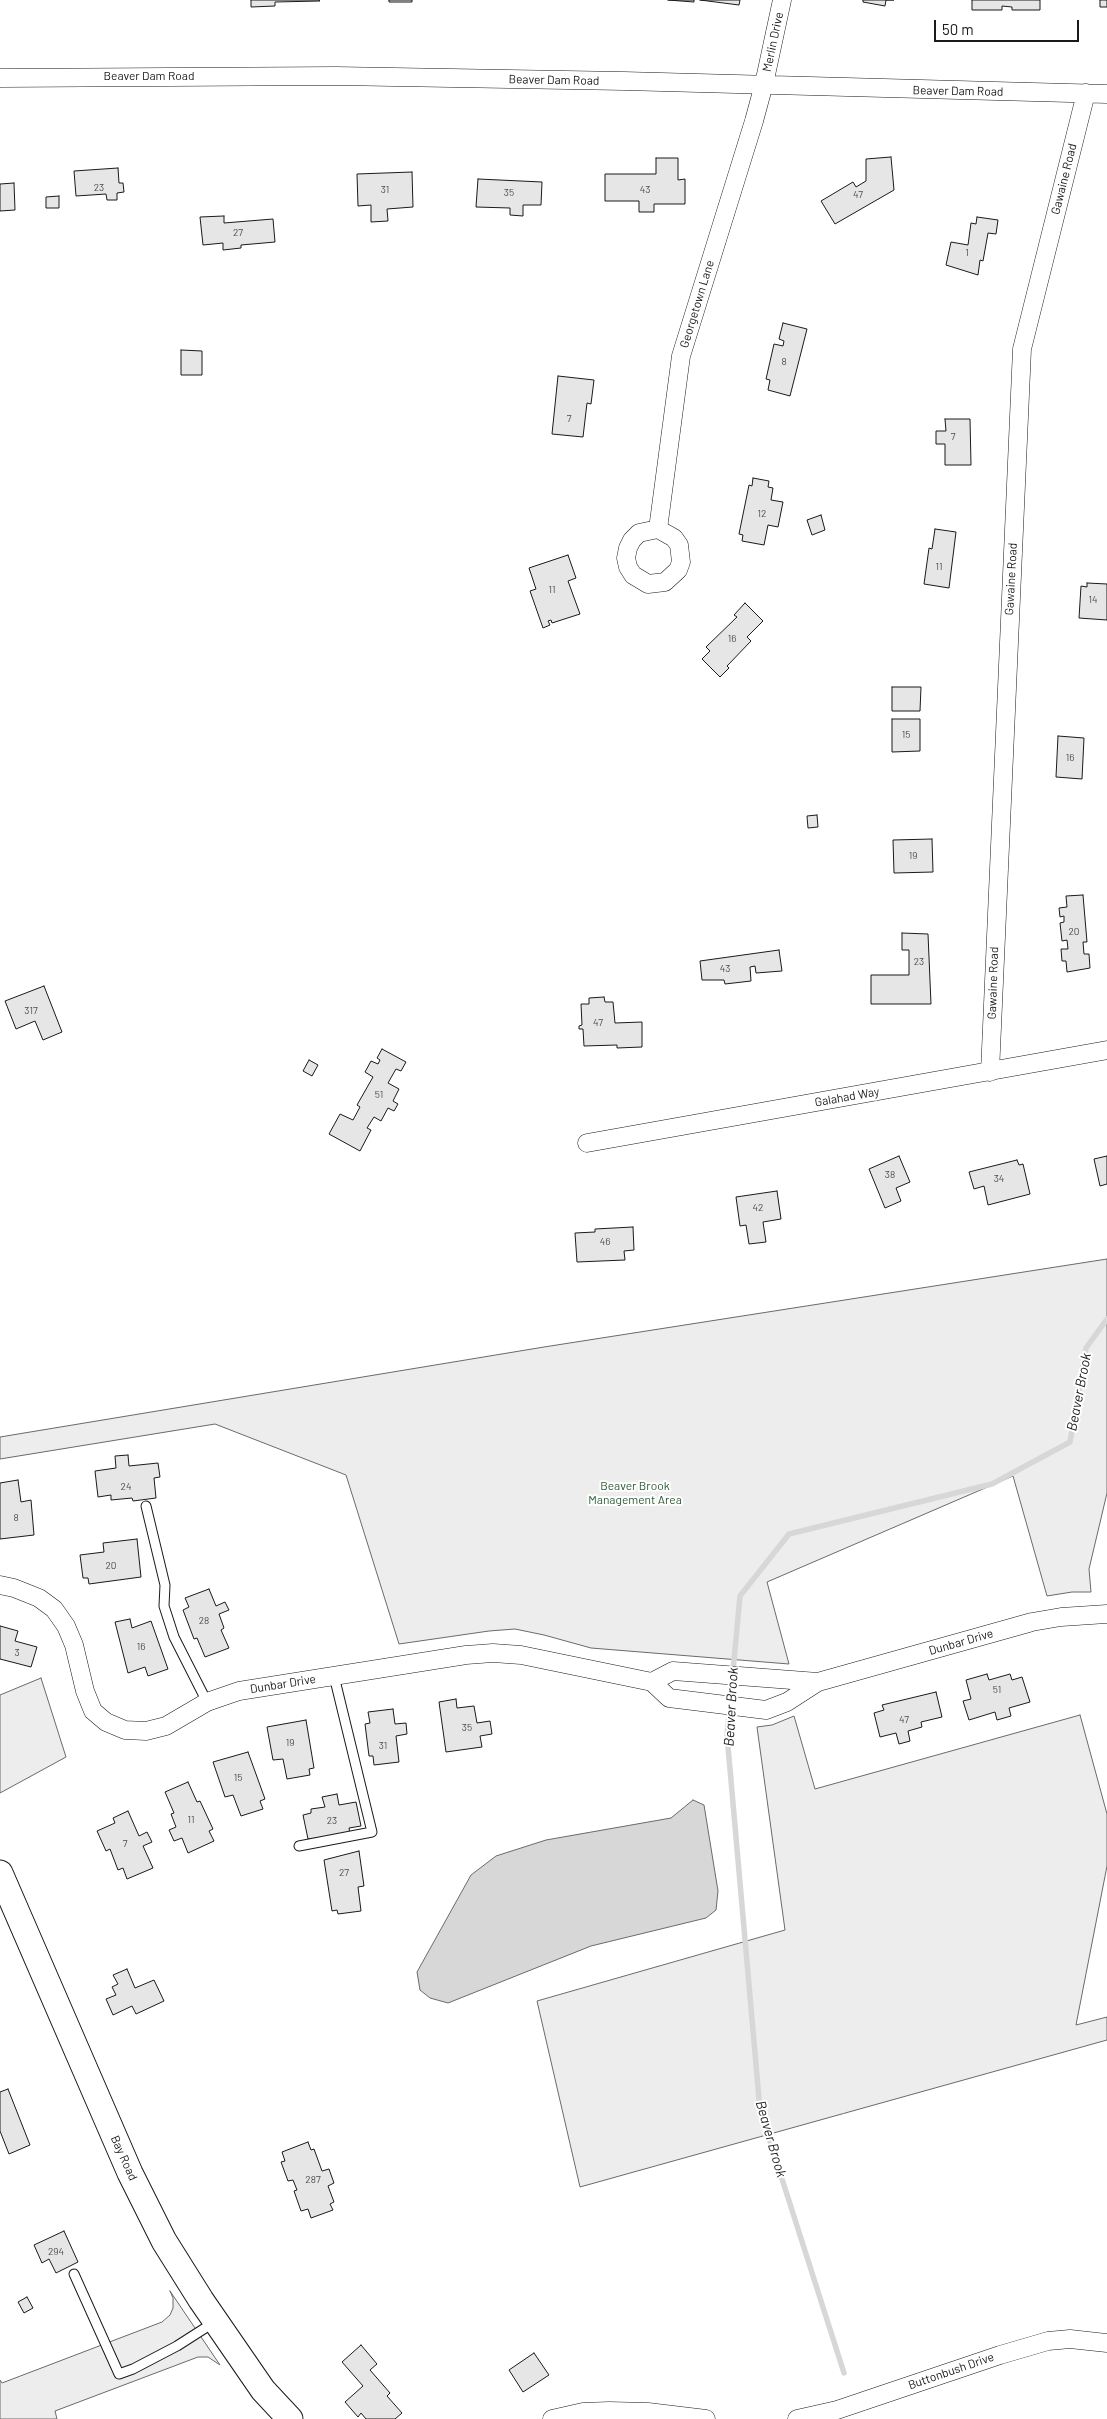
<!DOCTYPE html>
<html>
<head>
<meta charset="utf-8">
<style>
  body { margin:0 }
  #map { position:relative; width:1107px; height:2419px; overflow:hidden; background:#fff; font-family:Barlow,sans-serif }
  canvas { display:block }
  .scale { position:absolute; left:934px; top:20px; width:145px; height:22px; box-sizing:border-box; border:2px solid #1a1a1a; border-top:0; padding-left:6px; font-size:15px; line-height:18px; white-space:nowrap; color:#1a1a1a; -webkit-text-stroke:4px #fff; paint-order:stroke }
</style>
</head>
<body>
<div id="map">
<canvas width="1107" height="2419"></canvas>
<div class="scale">50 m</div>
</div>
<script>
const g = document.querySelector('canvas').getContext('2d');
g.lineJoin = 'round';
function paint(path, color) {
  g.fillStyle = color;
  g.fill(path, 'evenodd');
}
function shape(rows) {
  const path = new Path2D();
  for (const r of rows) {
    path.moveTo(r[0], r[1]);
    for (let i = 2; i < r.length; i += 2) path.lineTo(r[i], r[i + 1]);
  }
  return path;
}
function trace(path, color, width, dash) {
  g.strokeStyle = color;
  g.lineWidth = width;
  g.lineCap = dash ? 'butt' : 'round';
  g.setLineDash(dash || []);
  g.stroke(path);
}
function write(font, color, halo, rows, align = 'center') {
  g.font = font + ' Barlow,sans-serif';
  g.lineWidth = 4;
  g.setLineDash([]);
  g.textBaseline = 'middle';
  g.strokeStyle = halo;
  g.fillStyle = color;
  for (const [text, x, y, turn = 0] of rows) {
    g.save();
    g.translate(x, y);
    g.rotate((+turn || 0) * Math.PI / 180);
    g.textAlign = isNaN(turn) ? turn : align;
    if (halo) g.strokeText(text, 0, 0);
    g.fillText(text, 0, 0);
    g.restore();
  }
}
const built = shape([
  [1107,1259,1107,1493,1089,1569,1091,1592,1072,1592,1047,1596,1013,1476,767,1582,789,1664,591,1648,544,1635,515,1629,489,1631,399,1644,346,1475,215,1424,0,1459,0,1437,544,1347,1107,1259],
  [41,1678,66,1757,0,1793,0,1695,41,1678],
  [1080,1715,1107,1814,1107,1866,1076,2025,1107,2017,1107,2040,580,2187,537,2001,785,1930,757,1727,772,1725,794,1716,815,1789,1080,1715],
  [170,2291,220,2365,208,2357,198,2357,55,2411,57,2419,0,2419,0,2380,2,2383,162,2322,170,2315,173,2308,173,2298,170,2291]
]);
const water = shape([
  [693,1800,704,1805,718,1891,716,1910,706,1918,591,1946,448,2003,430,1998,420,1990,417,1972,471,1875,496,1856,546,1840,671,1818,693,1800]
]);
const stream = shape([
  [844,2373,760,2110,727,1735,740,1596,789,1534,992,1484,1070,1442,1086,1348,1107,1319]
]);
const building = shape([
  [251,0,319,0,320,1,275,2,275,6,251,7,251,0],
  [389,0,412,0,412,2,389,2,389,0],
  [668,0,694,0,694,2,668,0],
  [700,0,740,0,739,5,700,0],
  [863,0,894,0,886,0,885,6,863,2,863,0],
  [972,0,1040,0,1040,10,1012,10,1012,7,1002,6,1002,10,972,10,972,0],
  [1100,0,1107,0,1107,7,1100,7,1100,0],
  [891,157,894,190,835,224,821,201,853,182,856,187,866,181,866,159,891,157],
  [656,158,678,158,678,180,685,179,685,204,654,204,654,212,639,212,639,201,605,201,605,174,656,174,656,158],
  [118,168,119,183,123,183,124,192,117,193,117,200,107,200,106,194,76,196,74,171,118,168],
  [412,172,413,207,387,209,388,221,371,222,371,205,358,206,357,174,412,172],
  [478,179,542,182,541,205,523,205,523,216,510,215,510,208,476,207,478,179],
  [14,183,15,210,0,211,0,184,14,183],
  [59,196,59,208,46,208,46,197,59,196],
  [224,216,224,223,273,219,275,242,241,245,241,248,223,250,223,243,203,245,200,217,224,216],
  [977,217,998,220,996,234,988,233,983,261,980,260,978,275,946,265,951,242,968,245,971,223,976,224,977,217],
  [783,323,807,329,790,396,768,390,770,380,766,379,774,344,783,346,784,341,779,339,783,323],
  [181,350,202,351,202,375,181,375,181,350],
  [558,376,594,380,591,404,587,403,583,437,552,434,558,376],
  [945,419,970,419,971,465,945,465,945,444,936,444,936,431,946,431,945,419],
  [753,478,769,481,768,487,773,488,771,500,783,502,778,527,768,525,764,545,742,541,743,535,739,534,749,485,752,486,753,478],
  [821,515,825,530,812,535,807,520,821,515],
  [935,529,956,532,949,588,924,584,929,548,932,549,935,529],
  [568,555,576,578,568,581,580,614,552,623,551,620,548,621,550,625,543,628,530,591,536,589,529,568,568,555],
  [1087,583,1107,584,1107,620,1079,618,1081,586,1087,587,1087,583],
  [745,603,763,621,747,637,751,641,727,666,729,668,720,677,702,659,710,651,706,647,737,617,734,615,745,603],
  [892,687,921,687,920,711,892,711,892,687],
  [892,719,920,719,920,751,892,752,892,719],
  [1058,736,1084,738,1082,779,1056,777,1058,736],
  [817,815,818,827,808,828,807,816,817,815],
  [932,839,933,872,894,873,893,840,932,839],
  [1083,895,1087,942,1083,942,1084,954,1089,954,1090,968,1067,972,1066,961,1062,961,1061,949,1068,949,1067,940,1062,941,1060,923,1064,922,1064,916,1060,917,1059,908,1067,907,1066,896,1083,895],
  [902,933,928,934,931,1004,871,1004,871,975,909,975,909,950,902,950,902,933],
  [779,950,782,971,756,973,755,966,750,967,751,981,725,984,724,980,702,980,700,961,779,950],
  [44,986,62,1032,43,1040,35,1021,16,1029,5,1001,44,986],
  [604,997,605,1002,613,1002,615,1023,642,1022,642,1047,617,1048,617,1045,584,1046,583,1029,579,1029,579,1026,582,1025,581,1004,589,1004,589,998,604,997],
  [382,1049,406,1062,401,1071,396,1069,388,1083,399,1089,393,1101,398,1104,394,1111,388,1108,381,1121,374,1117,367,1128,371,1130,360,1151,329,1134,340,1114,353,1120,360,1107,357,1105,373,1077,365,1072,371,1061,378,1064,380,1060,377,1058,382,1049],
  [309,1060,318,1065,312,1076,303,1071,309,1060],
  [899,1156,910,1182,896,1188,901,1201,885,1208,869,1169,899,1156],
  [1107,1156,1107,1184,1100,1186,1094,1159,1107,1156],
  [1017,1160,1019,1165,1023,1164,1030,1194,988,1205,984,1186,974,1189,969,1172,1017,1160],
  [777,1191,781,1219,763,1222,766,1242,749,1244,746,1225,740,1226,736,1197,777,1191],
  [633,1227,634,1250,624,1251,625,1260,577,1262,575,1233,595,1232,595,1229,633,1227],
  [128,1455,129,1466,158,1463,160,1477,154,1478,156,1498,133,1501,132,1498,111,1500,111,1495,98,1497,95,1471,116,1468,115,1456,128,1455],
  [18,1480,21,1502,31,1500,34,1535,0,1539,0,1483,18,1480],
  [137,1539,141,1577,89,1584,88,1578,83,1578,80,1555,104,1552,103,1543,137,1539],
  [209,1589,216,1606,225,1602,229,1610,219,1614,224,1628,221,1630,229,1648,205,1657,197,1638,194,1639,183,1610,189,1607,185,1598,209,1589],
  [130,1619,132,1628,151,1621,168,1669,148,1676,145,1667,128,1673,115,1622,130,1619],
  [0,1626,18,1631,15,1641,37,1647,31,1667,0,1659,0,1626],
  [987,1674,989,1680,1010,1674,1012,1680,1022,1677,1030,1702,1009,1708,1011,1716,997,1720,995,1712,969,1720,963,1701,971,1699,966,1680,987,1674],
  [936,1692,942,1717,921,1722,922,1727,908,1731,910,1741,899,1744,896,1733,880,1737,874,1713,884,1710,882,1705,936,1692],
  [456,1699,457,1708,474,1706,477,1723,490,1721,492,1734,480,1736,482,1747,446,1752,439,1702,456,1699],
  [393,1709,395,1724,406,1723,407,1734,396,1736,399,1762,374,1765,373,1756,369,1756,365,1724,370,1723,368,1712,393,1709],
  [306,1720,314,1768,309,1769,310,1775,287,1779,283,1759,273,1760,267,1727,306,1720],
  [248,1752,265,1799,260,1801,263,1809,241,1816,233,1795,225,1797,213,1762,248,1752],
  [188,1782,197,1802,200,1801,213,1829,209,1831,214,1841,188,1853,182,1838,174,1841,169,1830,176,1827,171,1814,174,1813,165,1792,188,1782],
  [337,1794,339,1805,356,1802,361,1826,349,1828,350,1834,318,1840,317,1838,308,1839,303,1815,311,1813,311,1809,325,1807,322,1797,337,1794],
  [128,1811,139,1836,147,1832,152,1842,143,1846,153,1868,127,1879,123,1868,118,1870,110,1849,106,1851,97,1831,115,1823,113,1818,128,1811],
  [359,1851,364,1886,358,1887,361,1911,338,1914,337,1910,332,1911,324,1860,359,1851],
  [127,1969,135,1988,154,1980,164,2001,136,2014,132,2006,113,2015,106,1999,116,1995,112,1987,118,1984,113,1975,127,1969],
  [8,2089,30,2145,9,2154,0,2131,0,2092,8,2089],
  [308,2142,311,2150,314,2149,322,2171,329,2169,334,2183,328,2186,334,2202,330,2204,333,2210,311,2218,308,2209,301,2211,294,2191,297,2190,293,2180,288,2181,281,2162,285,2161,282,2152,308,2142],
  [64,2231,78,2262,56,2273,49,2259,42,2263,34,2245,64,2231],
  [27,2297,33,2308,24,2313,18,2302,27,2297],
  [361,2345,377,2364,370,2370,390,2393,387,2396,402,2413,395,2419,366,2419,361,2413,358,2417,345,2402,363,2386,342,2362,361,2345],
  [534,2353,549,2375,523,2392,509,2370,534,2353]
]);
const lane = shape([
  [146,1506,165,1585,164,1606,174,1637,207,1702],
  [299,1846,372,1832,334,1676],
  [74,2274,119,2374,133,2369,177,2346,213,2323]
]);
const street = shape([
  [0,78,336,76,624,81,1107,94],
  [658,529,674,538,679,545,681,562,678,570,665,582,648,584,633,575,628,567,626,558,628,548,632,540,639,533,658,529,681,356,754,121,764,84,782,0],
  [990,1072,1022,349,1086,93],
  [587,1143,1107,1050],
  [0,1585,14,1588,39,1598,54,1609,66,1626,74,1645,85,1691,93,1711,106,1722,125,1730,146,1731,166,1726,207,1702,239,1691,466,1655,493,1653,521,1655,652,1682,669,1698,766,1710,787,1702,818,1682,1032,1622,1061,1617,1107,1614],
  [652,1682,673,1671,818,1682],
  [552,2419,583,2412,609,2411,648,2412,706,2419],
  [797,2419,837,2410,1000,2355,1048,2341,1070,2339,1107,2343]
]);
const secondary = shape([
  [0,1873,130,2173,164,2241,201,2300,263,2390,290,2419]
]);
const numberNames = [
  ["23",99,188],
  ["31",385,190],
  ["43",645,190],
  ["35",509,193],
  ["47",858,195],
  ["27",238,233],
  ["1",967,253],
  ["8",784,362],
  ["7",569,419],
  ["7",953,437],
  ["12",762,514],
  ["11",939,567],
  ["11",552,590],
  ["14",1093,600],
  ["16",732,639],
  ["15",906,735],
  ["16",1070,758],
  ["19",913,856],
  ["20",1074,932],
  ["23",919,962],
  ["43",725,969],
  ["317",31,1011],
  ["47",598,1023],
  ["51",379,1095],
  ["38",890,1175],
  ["34",999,1179],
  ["42",758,1208],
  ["46",605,1242],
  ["24",126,1487],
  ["8",16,1518],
  ["20",111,1566],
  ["28",204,1621],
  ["16",141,1647],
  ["3",17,1653],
  ["51",997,1690],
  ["47",904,1720],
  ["35",467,1728],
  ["19",290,1743],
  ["31",383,1746],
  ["15",238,1778],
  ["11",191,1820],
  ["23",332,1821],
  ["7",125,1844],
  ["27",344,1873],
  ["287",313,2180],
  ["294",56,2252]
];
const streetNames = [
  ["Merlin Drive",773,42,-78],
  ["Beaver Dam Road",149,76],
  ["Beaver Dam Road",554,80,1],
  ["Beaver Dam Road",958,91,1],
  ["Gawaine Road",1064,179,-76],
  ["Georgetown Lane",697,304,-73],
  ["Gawaine Road",1011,579,-87],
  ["Gawaine Road",993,983,-88],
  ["Galahad Way",847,1097,-10],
  ["Dunbar Drive",961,1642,-16],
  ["Dunbar Drive",283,1684,-9],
  ["Bay Road",124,2158,66],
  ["Buttonbush Drive",951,2371,-19]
];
const parkNames = [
  ["Beaver Brook",635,1486],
  ["Management Area",635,1500]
];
const waterNames = [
  ["Beaver Brook",1079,1392,-79],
  ["Beaver Brook",731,1707,-87],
  ["Beaver Brook",771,2139,74]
];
paint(built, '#ededed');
trace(built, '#6a6a6a', 1);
paint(water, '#d7d7d7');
trace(water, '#6a6a6a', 1);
trace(stream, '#d7d7d7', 5.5);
paint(building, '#e6e6e6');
trace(building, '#1a1a1a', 1);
trace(lane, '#1a1a1a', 11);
trace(street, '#1a1a1a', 19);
trace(secondary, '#1a1a1a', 27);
trace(lane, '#fff', 9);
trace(street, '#fff', 18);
trace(secondary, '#fff', 25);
write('10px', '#4d4d4d', null, numberNames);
write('12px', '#1a1a1a', '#fff', streetNames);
write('12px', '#2b5a34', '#fff', parkNames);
write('italic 14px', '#1a1a1a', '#fff', waterNames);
</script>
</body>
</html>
